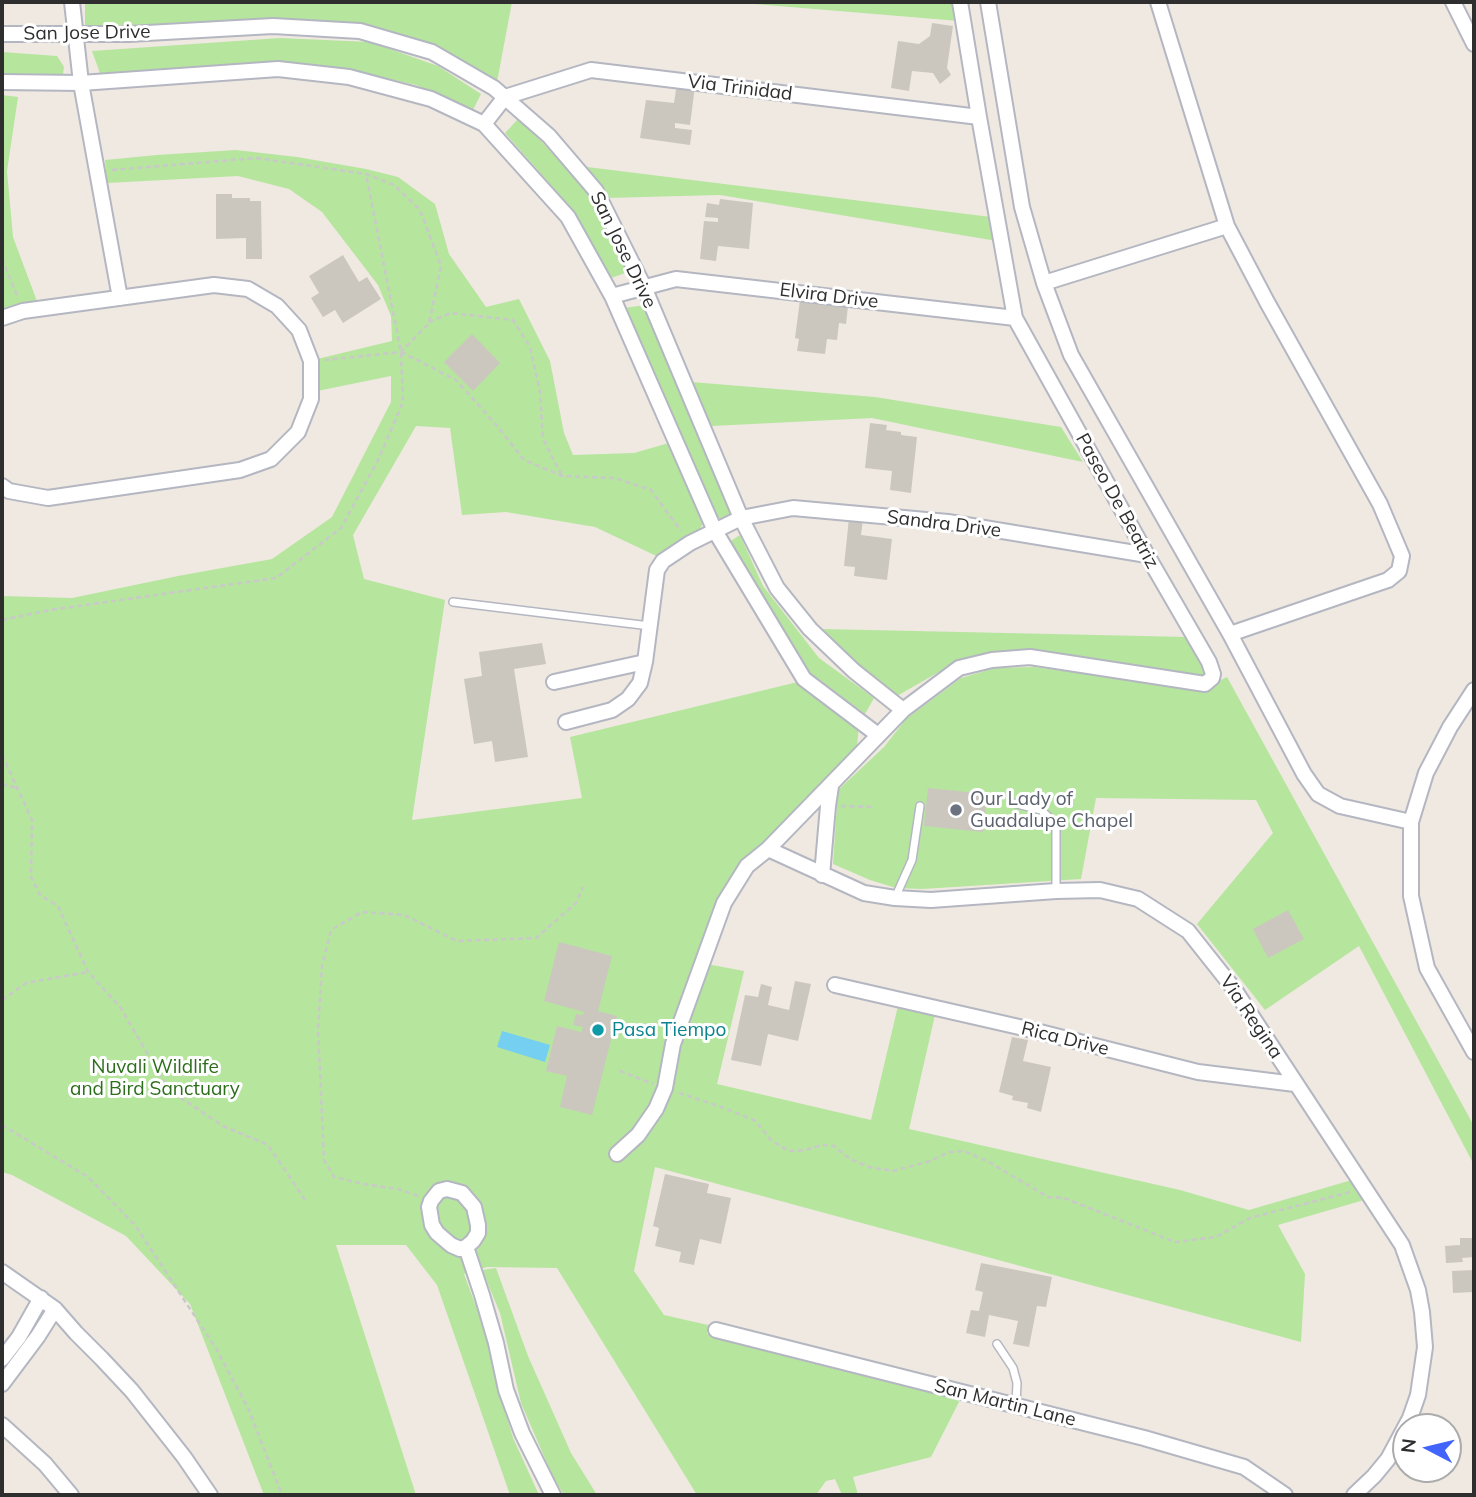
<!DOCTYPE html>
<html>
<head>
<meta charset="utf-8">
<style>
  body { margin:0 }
  #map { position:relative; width:1476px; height:1497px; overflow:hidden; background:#efe9e1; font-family:Mulish,sans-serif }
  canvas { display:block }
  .frame { position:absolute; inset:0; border:4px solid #2e2e2e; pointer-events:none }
  .north { position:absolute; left:1392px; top:1413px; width:70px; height:70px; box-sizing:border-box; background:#fff; border:2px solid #ababab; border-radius:50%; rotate:277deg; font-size:19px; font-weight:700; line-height:28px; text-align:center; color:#2e2e2e }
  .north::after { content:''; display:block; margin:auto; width:24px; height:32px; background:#4264fb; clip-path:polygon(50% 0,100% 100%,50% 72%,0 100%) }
</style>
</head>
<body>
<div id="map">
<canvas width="1476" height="1497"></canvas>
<div class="frame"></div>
<div class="north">N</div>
</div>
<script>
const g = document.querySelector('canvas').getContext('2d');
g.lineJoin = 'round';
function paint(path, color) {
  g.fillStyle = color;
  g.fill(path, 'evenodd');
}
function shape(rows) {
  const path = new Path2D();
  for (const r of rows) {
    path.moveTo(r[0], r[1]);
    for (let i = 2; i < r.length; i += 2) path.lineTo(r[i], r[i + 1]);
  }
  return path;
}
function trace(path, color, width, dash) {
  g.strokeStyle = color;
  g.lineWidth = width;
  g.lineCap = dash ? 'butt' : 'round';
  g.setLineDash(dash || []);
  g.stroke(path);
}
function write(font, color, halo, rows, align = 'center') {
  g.font = font + ' Mulish,sans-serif';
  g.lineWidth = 6;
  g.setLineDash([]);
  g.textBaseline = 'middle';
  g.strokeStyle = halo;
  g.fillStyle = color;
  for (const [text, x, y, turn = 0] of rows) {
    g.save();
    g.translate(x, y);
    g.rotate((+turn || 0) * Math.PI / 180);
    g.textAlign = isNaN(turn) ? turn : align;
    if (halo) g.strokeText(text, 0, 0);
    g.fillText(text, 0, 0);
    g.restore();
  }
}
const green = shape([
  [85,2,512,2,497,82,360,25,85,29],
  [730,2,954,2,959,21],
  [280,38,370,42,438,66,481,94,473,110,416,85,346,69,274,63,102,79,92,51],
  [2,52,57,56,64,67,62,81,2,75],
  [2,95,18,97,7,171,13,237,41,312,2,317],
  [518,119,544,144,589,194,628,272,611,278,573,210,505,133],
  [236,150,297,157,366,169,398,177,435,204,449,254,486,307,519,299,550,361,564,433,573,455,634,453,669,443,704,522,695,537,665,560,595,527,506,512,462,515,450,428,416,426,353,535,364,579,445,600,412,820,582,798,570,737,802,681,859,725,857,746,742,865,718,899,696,962,744,971,717,1084,871,1120,898,1006,935,1015,909,1129,1180,1190,1249,1210,1352,1180,1364,1200,1278,1225,1305,1274,1301,1342,655,1167,634,1271,664,1315,708,1325,707,1334,807,1362,960,1400,931,1457,853,1477,858,1495,842,1495,835,1479,826,1481,816,1495,697,1495,557,1268,487,1267,464,1274,489,1341,497,1384,513,1438,539,1495,510,1495,437,1285,406,1245,336,1245,416,1495,264,1495,190,1304,126,1236,12,1175,2,1172,2,596,72,598,178,576,272,559,332,517,391,402,391,376,317,391,313,360,392,341,391,316,378,285,322,212,289,189,238,176,107,183,105,160,157,155],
  [579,166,991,217,997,241,720,195,605,198],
  [645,305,731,514,718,519,624,308],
  [691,382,875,397,1061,427,1083,462,872,418,712,426],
  [740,535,763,586,819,658,874,698,865,714,809,672,754,590,729,542],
  [823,629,1188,637,1204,664,1206,675,1199,679,1035,652,993,653,958,661,897,696,861,670],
  [1034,667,1145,682,1206,687,1227,677,1474,1126,1474,1165,1359,946,1265,1010,1197,924,1273,833,1256,800,1096,798,1081,879,922,889,896,888,870,880,833,864,838,790,884,747,906,719,961,678,995,668],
  [496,1268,528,1356,571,1453,597,1495,564,1495,553,1477,521,1403,500,1313,482,1270]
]);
const water = shape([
  [502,1031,550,1045,545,1062,497,1047]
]);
const building = shape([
  [932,23,953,26,947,68,951,75,940,84,933,73,912,71,909,91,891,88,898,41,919,44,930,36],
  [677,83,695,86,690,125,675,123,675,128,692,130,690,145,640,138,646,100,674,103],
  [216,194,232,194,232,198,250,198,250,201,261,201,262,259,246,259,246,238,216,239],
  [720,199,753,203,749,249,718,246,716,261,700,259,704,221,718,222,718,218,705,217,707,203,719,205],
  [343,255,359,282,367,277,381,299,343,323,335,310,323,317,311,298,319,293,309,276],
  [800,300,848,306,846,324,839,323,837,340,827,339,825,354,797,351,799,339,795,338],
  [472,334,500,363,473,391,444,362],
  [870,423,887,425,886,430,901,432,901,435,917,437,911,493,890,490,892,471,865,468],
  [849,518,863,519,861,535,892,539,887,580,854,576,855,567,844,566],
  [542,643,546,664,514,669,528,757,495,762,492,741,474,744,464,679,482,676,479,652],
  [928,788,987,794,983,832,924,826],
  [1288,910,1304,939,1268,958,1253,929],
  [559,942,612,956,598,1011,617,1016,592,1115,560,1107,567,1076,546,1071,557,1026,581,1032,583,1027,573,1025,576,1014,583,1015,584,1012,544,1001],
  [795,981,811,984,798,1041,768,1034,761,1066,731,1060,745,995,758,997,761,984,772,987,768,1005,789,1010],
  [1012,1037,1028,1040,1023,1061,1051,1067,1041,1112,1027,1108,1028,1103,1012,1100,1013,1096,999,1092],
  [665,1174,709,1184,707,1193,731,1198,721,1244,700,1239,694,1265,679,1262,681,1252,655,1246,659,1228,653,1226],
  [1460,1238,1474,1238,1474,1257,1462,1258,1463,1262,1446,1263,1445,1246,1460,1245],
  [981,1263,1052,1277,1046,1307,1037,1306,1029,1347,1013,1344,1018,1321,989,1315,985,1337,966,1333,971,1310,979,1311,983,1292,975,1290],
  [1474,1270,1474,1292,1453,1293,1452,1271]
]);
const path = shape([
  [112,170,256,158,366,174,394,185,420,210,441,266,429,323,401,352,325,360],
  [2,259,18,298],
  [429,322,451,313,513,320,530,347,540,392,543,439,562,476],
  [401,352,456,380,498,427,524,460,562,476,615,478,651,490,681,531],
  [2,620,50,610,276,578,341,528,378,460,403,402,401,352,366,174],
  [2,755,32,820,31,877,40,895,58,906,88,972,120,1007,169,1090,223,1126,268,1145,305,1200],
  [2,784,17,788],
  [841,806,872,807],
  [2,1000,26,983,88,972],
  [620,1071,653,1084],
  [679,1093,721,1107,754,1120,772,1141,789,1151,805,1150,823,1145,834,1146,850,1159,869,1167,893,1171,930,1161,950,1152,964,1151,989,1162,1048,1197,1064,1198,1175,1242,1216,1237,1250,1218,1350,1192],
  [2,1125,88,1177,135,1225,215,1347,248,1408,282,1495],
  [418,1196,398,1189,363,1184,334,1177,324,1160,318,1029,322,966,331,930,362,912,404,915,457,941,536,938,576,903,583,887]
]);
const lane = shape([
  [453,602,650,626],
  [1013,803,1041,810,1056,824,1056,891],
  [895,898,912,860,920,806],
  [997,1344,1013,1368,1017,1383,1016,1405]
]);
const street = shape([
  [72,2,81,83,120,298],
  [988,2,1022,207,1044,283,1071,355,1230,634,1304,774,1318,794,1340,806,1411,822],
  [1158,2,1227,226,1267,302,1380,504,1402,556,1399,571,1388,580,1230,634],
  [1453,2,1474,44],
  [2,34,129,34,273,26,360,31,432,52,494,88,549,136,596,191,644,287,741,518,777,588,810,629,854,671,903,710],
  [2,82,81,83,278,69,349,77,431,99,484,124,568,217,612,296,715,531,804,679,878,735],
  [484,124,505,97,591,70,979,117],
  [1044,283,1227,226],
  [612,296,676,279,1015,318],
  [2,318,23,311,214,285,248,289,277,306,299,330,311,361,311,399,298,432,271,459,240,470,48,498,9,491,2,486],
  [554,682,645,662],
  [1474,690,1450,727,1426,773,1411,822,1411,896,1427,968,1474,1052],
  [566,722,612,710,628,699,640,683,645,662,657,570,663,561,690,543,741,518,793,508,948,522,1147,555],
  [768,849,864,893,895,898,931,900,1056,891,1100,890,1138,899,1188,931,1234,989,1402,1245,1418,1290,1422,1312,1425,1347,1418,1395,1410,1418,1388,1459,1374,1476,1354,1495],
  [822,875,828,806,831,786],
  [835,985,1028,1029,1198,1072,1295,1084],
  [617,1154,638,1135,656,1109,665,1088,673,1044,724,903,747,866,768,849,903,710,959,668,992,660,1030,657,1205,684,1212,678,1213,674,1209,662,1147,555,1015,318,979,117,960,2],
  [447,1189,462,1193,474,1207,478,1225,478,1233,473,1241,466,1247,460,1249,451,1245,437,1233,432,1225,429,1207,431,1201,439,1191,447,1189],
  [466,1247,482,1295,496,1343,506,1390,522,1433,553,1495],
  [2,1272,55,1309,76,1333,102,1359,132,1391,184,1457,210,1495],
  [716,1330,1144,1438,1244,1467,1285,1495],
  [2,1359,19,1337,41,1298],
  [2,1384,38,1336,55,1309],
  [2,1425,45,1464,71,1495]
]);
const markers = [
  [956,810,7,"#6b7280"],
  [598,1030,7,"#0f9aa8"]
];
const streetNames = [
  ["San Jose Drive",87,33,-1],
  ["Via Trinidad",740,88,7],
  ["San Jose Drive",623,250,64],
  ["Elvira Drive",829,296,7],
  ["Paseo De Beatriz",1117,501,61],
  ["Sandra Drive",944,524,7],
  ["Via Regina",1251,1017,56],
  ["Rica Drive",1065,1039,14],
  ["San Martin Lane",1005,1403,14]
];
const worshipNames = [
  ["Our Lady of",970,799],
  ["Guadalupe Chapel",970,821]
];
const cultureNames = [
  ["Pasa Tiempo",612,1030]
];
const parkNames = [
  ["Nuvali Wildlife",155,1067],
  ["and Bird Sanctuary",155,1089]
];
paint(green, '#b6e59e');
paint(water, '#75cff0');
paint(building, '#cbc7bf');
trace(lane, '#b4b7c1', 10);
trace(street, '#b4b7c1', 18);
trace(path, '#c9c9c9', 2.5, [5, 3.5]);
trace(lane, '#fff', 7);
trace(street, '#fff', 14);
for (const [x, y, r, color] of markers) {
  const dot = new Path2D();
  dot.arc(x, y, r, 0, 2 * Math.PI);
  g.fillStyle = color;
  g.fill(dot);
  trace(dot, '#fff', 2.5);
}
write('19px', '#2e2e2e', '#fff', streetNames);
write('19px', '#5b616d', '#fff', worshipNames, 'left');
write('19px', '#0d838f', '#fff', cultureNames, 'left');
write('19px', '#2c6e1b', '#fff', parkNames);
</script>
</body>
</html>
